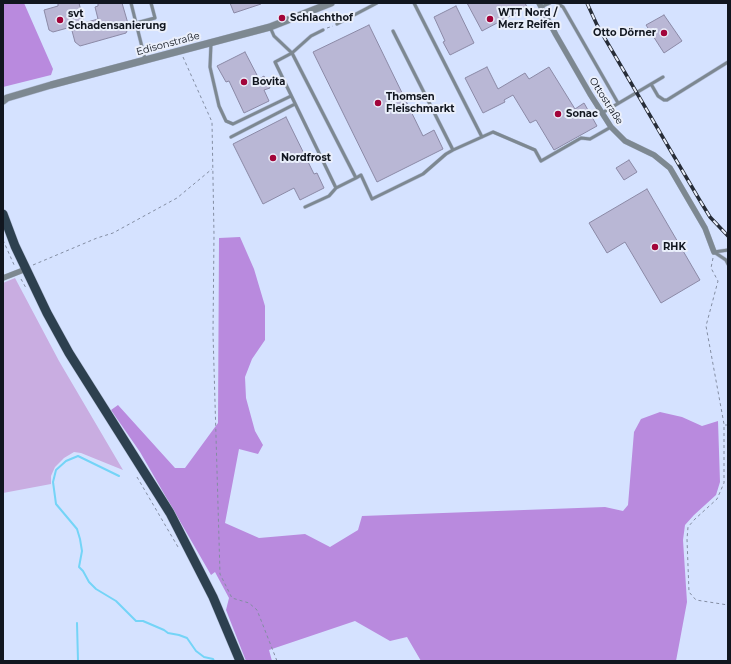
<!DOCTYPE html>
<html>
<head>
<meta charset="utf-8">
<style>
  body { margin:0 }
  #map { position:relative; width:731px; height:664px; overflow:hidden; background:#d5e2ff; font-family:Montserrat,sans-serif }
  canvas { display:block }
  .frame { position:absolute; inset:0; border:4px solid #11161f; pointer-events:none }
</style>
</head>
<body>
<div id="map">
<canvas width="731" height="664"></canvas>
<div class="frame"></div>
</div>
<script>
const g = document.querySelector('canvas').getContext('2d');
g.lineJoin = 'round';
function paint(path, color) {
  g.fillStyle = color;
  g.fill(path, 'evenodd');
}
function shape(rows) {
  const path = new Path2D();
  for (const r of rows) {
    path.moveTo(r[0], r[1]);
    for (let i = 2; i < r.length; i += 2) path.lineTo(r[i], r[i + 1]);
  }
  return path;
}
function trace(path, color, width, dash) {
  g.strokeStyle = color;
  g.lineWidth = width;
  g.lineCap = dash ? 'butt' : 'round';
  g.setLineDash(dash || []);
  g.stroke(path);
}
function write(font, color, halo, rows, align = 'center') {
  g.font = font + ' Montserrat,sans-serif';
  g.lineWidth = 4;
  g.setLineDash([]);
  g.textBaseline = 'middle';
  g.strokeStyle = halo;
  g.fillStyle = color;
  for (const [text, x, y, turn = 0] of rows) {
    g.save();
    g.translate(x, y);
    g.rotate((+turn || 0) * Math.PI / 180);
    g.textAlign = isNaN(turn) ? turn : align;
    if (halo) g.strokeText(text, 0, 0);
    g.fillText(text, 0, 0);
    g.restore();
  }
}
const green = shape([
  [15,278,59,361,123,470,81,453,74,452,64,458,55,467,51,476,51,484,3,493,3,283]
]);
const forest = shape([
  [3,3,24,3,53,69,51,75,3,87],
  [240,237,254,269,265,306,265,340,252,359,245,377,246,398,255,431,263,445,258,454,239,449,225,523,259,538,305,534,330,547,358,530,362,516,605,507,623,511,628,505,634,432,641,419,660,412,682,417,702,426,718,421,720,482,716,495,694,515,685,525,683,540,687,602,676,661,421,661,407,637,390,641,355,621,269,650,272,661,246,661,226,610,229,598,215,572,211,575,140,452,111,410,118,405,175,468,185,468,218,423,219,238]
]);
const stream = shape([
  [119,476,78,456,66,461,56,470,53,482,56,504,77,529,80,539,82,551,79,567,83,571,89,582,96,589,116,601,136,621,143,621,164,630,168,633,179,635,187,638,196,651,204,657,213,659,214,661],
  [77,623,78,661]
]);
const building = shape([
  [58,3,79,3,84,23,98,19,95,7,98,6,98,3,122,3,129,27,126,33,80,46,75,42,71,27,53,32,49,30,44,10,58,6,58,3],
  [230,3,261,3,261,4,234,13,230,3],
  [467,3,525,3,527,7,482,31,467,3],
  [456,6,474,43,450,55,443,42,445,41,434,17,456,6],
  [664,15,682,41,664,53,646,25,664,15],
  [369,25,423,136,434,130,443,149,377,182,313,52,369,25],
  [245,52,259,79,264,76,270,88,264,90,269,101,244,113,229,81,226,82,217,66,245,52],
  [487,67,498,89,525,73,529,79,549,67,575,109,584,103,597,126,554,150,536,120,530,123,513,95,504,100,505,102,483,113,465,78,487,67],
  [286,117,314,174,317,173,324,188,300,200,294,188,263,204,233,144,286,117],
  [629,160,637,172,624,180,616,168,629,160],
  [647,189,700,280,661,303,625,242,607,253,589,223,647,189]
]);
const path = shape([
  [327,28,333,26],
  [183,57,212,122,214,235,213,333,220,574,232,598,249,603,257,610,277,661],
  [3,240,15,267],
  [713,258,711,268,718,281,706,326,724,424],
  [33,265,97,238,113,233,177,198,212,169],
  [21,279,26,288],
  [728,425,724,425,724,483,717,499,695,519,688,527,687,539,689,592,696,600,728,605],
  [137,477,178,547],
  [222,661,222,660]
]);
const service = shape([
  [131,3,145,59],
  [414,3,482,137],
  [557,3,563,7,618,103],
  [541,7,550,3],
  [136,23,155,18,151,3],
  [337,24,377,3],
  [270,27,274,36,292,53,356,178,361,175,372,199,423,174,446,154,453,150,393,31],
  [323,30,311,36,292,53,275,62,336,188,356,178],
  [211,43,210,67,219,106,226,121,233,124,291,96],
  [651,84,658,96,664,100,667,100,728,62],
  [602,113,663,77],
  [231,137,295,104],
  [453,150,493,132,535,150,541,161,581,138,590,139,611,127],
  [305,207,329,196,336,188],
  [714,252,726,260,728,264],
  [714,252,728,250]
]);
const minor = shape([
  [539,3,556,35,590,94,611,127,625,141,654,155,670,168,705,228,714,252],
  [3,278,26,269]
]);
const tertiary = shape([
  [3,101,7,98,51,85,270,27,331,3]
]);
const primary = shape([
  [3,214,15,246,47,313,69,353,170,513,213,597,240,661]
]);
const rail = shape([
  [587,3,597,25,699,199,710,217,728,236]
]);
const markers = [
  [282,18,4,"#a2043a"],
  [490,19,4,"#a2043a"],
  [60,20,4,"#a2043a"],
  [664,33,4,"#a2043a"],
  [244,82,4,"#a2043a"],
  [378,103,4,"#a2043a"],
  [558,114,4,"#a2043a"],
  [273,158,4,"#a2043a"],
  [655,247,4,"#a2043a"]
];
const poiNames = [
  ["WTT Nord /",498,13],
  ["Merz Reifen",498,25],
  ["svt",68,14],
  ["Schadensanierung",68,26],
  ["Schlachthof",290,18],
  ["Otto Dörner",656,33,"right"],
  ["Bovita",252,82],
  ["Thomsen",386,97],
  ["Fleischmarkt",386,109],
  ["Sonac",566,114],
  ["Nordfrost",281,158],
  ["RHK",663,247]
];
const streetNames = [
  ["Edisonstraße",168,44,-15],
  ["Ottostraße",606,101,57]
];
paint(green, '#c9ade1');
paint(forest, '#b98ade');
trace(stream, '#74d4f7', 2);
paint(building, '#b9b7d5');
trace(building, '#8b89a6', 1);
trace(service, '#b2bdd7', 4);
trace(minor, '#b2bdd7', 6);
trace(tertiary, '#b2bdd7', 8);
trace(primary, '#b2bdd7', 10);
trace(path, '#838da2', 1, [3, 3]);
trace(service, '#7d8891', 3);
trace(minor, '#7d8891', 5.5);
trace(tertiary, '#7d8891', 7);
trace(primary, '#2d404f', 9);
trace(rail, '#272d38', 3.5);
trace(rail, '#eaeffb', 2, [6]);
for (const [x, y, r, color] of markers) {
  const dot = new Path2D();
  dot.arc(x, y, r, 0, 2 * Math.PI);
  g.fillStyle = color;
  g.fill(dot);
  trace(dot, '#eaeffb', 1.5);
}
write('bold 10px', '#11161f', '#eaeffb', poiNames, 'left');
write('10px', '#11161f', '#eaeffb', streetNames);
</script>
</body>
</html>
